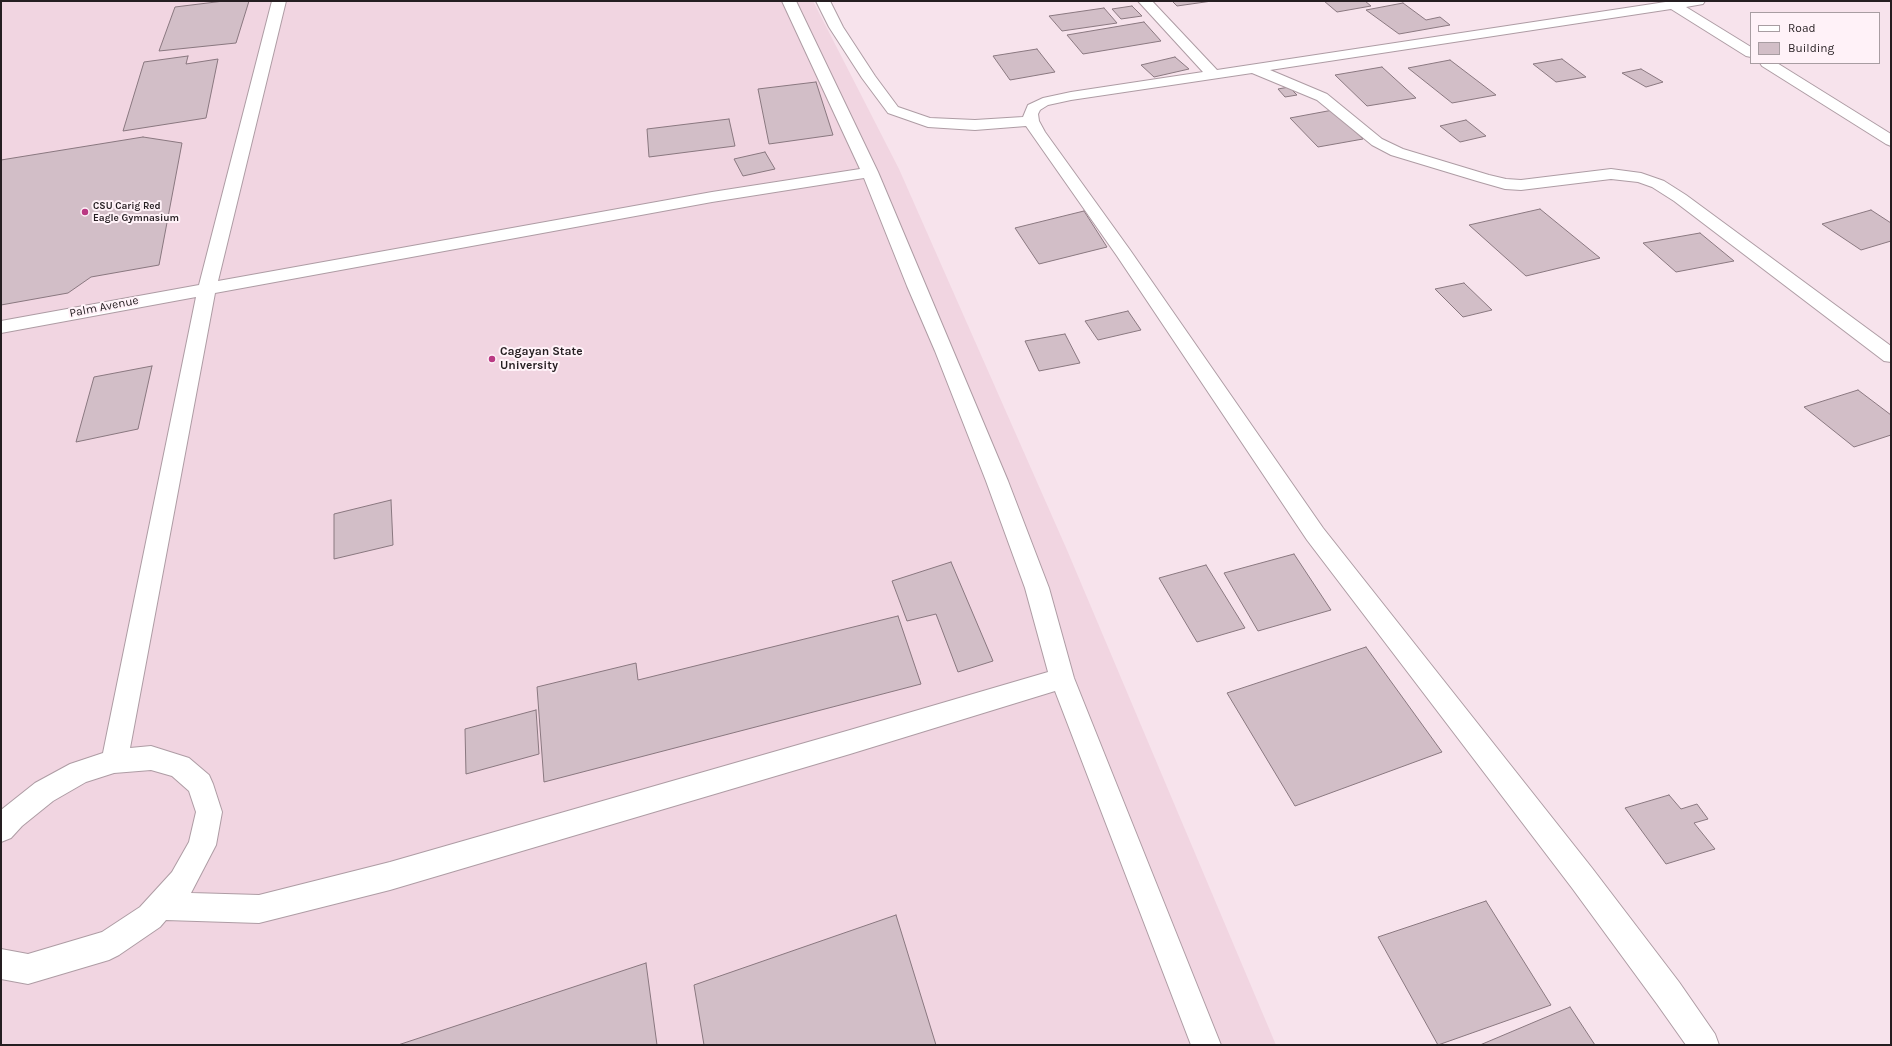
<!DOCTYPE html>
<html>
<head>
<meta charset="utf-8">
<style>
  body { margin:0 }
  #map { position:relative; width:1892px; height:1046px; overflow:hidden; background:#f7e3ec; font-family:Karla,sans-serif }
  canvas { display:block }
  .frame { position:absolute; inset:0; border:2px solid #251e21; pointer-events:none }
  .legend { position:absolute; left:1750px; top:12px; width:130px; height:52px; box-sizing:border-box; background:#fff2f8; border:1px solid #a89da2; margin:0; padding:5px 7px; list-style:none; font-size:12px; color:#251e21 }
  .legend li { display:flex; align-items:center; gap:8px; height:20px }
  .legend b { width:20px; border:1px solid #a89da2 }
</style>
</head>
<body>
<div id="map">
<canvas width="1892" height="1046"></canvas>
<div class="frame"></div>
<ul class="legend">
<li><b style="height:5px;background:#fff"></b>Road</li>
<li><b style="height:11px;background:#d2bec7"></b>Building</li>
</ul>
</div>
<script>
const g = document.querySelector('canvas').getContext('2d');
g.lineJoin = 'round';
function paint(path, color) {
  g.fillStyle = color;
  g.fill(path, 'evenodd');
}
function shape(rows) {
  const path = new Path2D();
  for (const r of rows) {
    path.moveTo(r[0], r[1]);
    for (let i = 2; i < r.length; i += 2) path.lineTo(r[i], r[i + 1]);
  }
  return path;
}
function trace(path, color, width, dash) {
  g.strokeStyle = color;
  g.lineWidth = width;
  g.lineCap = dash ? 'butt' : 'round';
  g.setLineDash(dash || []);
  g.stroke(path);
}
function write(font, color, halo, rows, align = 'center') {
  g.font = font + ' Karla,sans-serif';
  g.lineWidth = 4;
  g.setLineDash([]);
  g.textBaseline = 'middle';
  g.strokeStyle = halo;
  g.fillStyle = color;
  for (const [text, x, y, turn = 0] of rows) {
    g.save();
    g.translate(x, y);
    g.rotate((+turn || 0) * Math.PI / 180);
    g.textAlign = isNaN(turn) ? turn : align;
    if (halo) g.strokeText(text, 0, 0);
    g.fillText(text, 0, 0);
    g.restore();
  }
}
const built = shape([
  [1,1,813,1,899,169,1067,550,1276,1045,1,1045]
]);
const building = shape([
  [224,1,249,1,236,43,159,51,175,7,224,1],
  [1172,1,1212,1,1177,6,1172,1],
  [1324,1,1365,1,1371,6,1337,12,1324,1],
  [1403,3,1426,20,1440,17,1450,25,1399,34,1366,10,1403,3],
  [1132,6,1142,16,1121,19,1112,9,1132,6],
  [1104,8,1117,23,1062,31,1049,16,1104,8],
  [1144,22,1161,41,1083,54,1067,35,1144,22],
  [1037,49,1055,72,1010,80,993,56,1037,49],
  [188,56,186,64,218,59,206,118,123,131,144,62,188,56],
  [1175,57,1189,69,1154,77,1141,65,1175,57],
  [1562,59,1586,77,1556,82,1533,64,1562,59],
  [1450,60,1496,95,1452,103,1408,68,1450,60],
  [1382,67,1416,98,1367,106,1335,75,1382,67],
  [1641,69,1663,82,1646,87,1622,73,1641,69],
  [816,82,833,135,769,144,758,89,816,82],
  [1289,87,1297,95,1285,97,1278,89,1289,87],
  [1333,110,1363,139,1318,147,1290,118,1333,110],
  [729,119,735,146,649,157,647,129,729,119],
  [1466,120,1486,136,1460,142,1440,126,1466,120],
  [143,137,182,143,159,265,91,277,68,293,1,305,1,160,143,137],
  [765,152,775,169,743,176,734,159,765,152],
  [1540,209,1600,258,1526,276,1469,225,1540,209],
  [1871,210,1891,223,1891,241,1861,250,1822,224,1871,210],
  [1084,211,1107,247,1039,264,1015,228,1084,211],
  [1700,233,1734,261,1676,272,1643,243,1700,233],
  [1464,283,1492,310,1463,317,1435,289,1464,283],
  [1128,311,1141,330,1098,340,1085,321,1128,311],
  [1065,334,1080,363,1039,371,1025,341,1065,334],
  [152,366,138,429,76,442,94,377,152,366],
  [1858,390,1891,415,1891,435,1854,447,1804,407,1858,390],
  [391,500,393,545,334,559,334,514,391,500],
  [1294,554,1331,610,1258,631,1224,573,1294,554],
  [951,562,993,661,958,672,936,614,907,621,892,581,951,562],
  [1206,565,1245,628,1197,642,1159,578,1206,565],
  [898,616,921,684,544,782,537,687,636,663,638,680,898,616],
  [1366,647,1442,752,1295,806,1227,693,1366,647],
  [536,710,539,754,466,774,465,729,536,710],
  [1669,795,1681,809,1697,804,1708,819,1694,823,1715,849,1666,864,1625,808,1669,795],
  [1486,901,1551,1005,1438,1045,1378,937,1486,901],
  [896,915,936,1045,704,1045,694,985,896,915],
  [646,963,657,1045,398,1045,646,963],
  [1570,1007,1595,1045,1480,1045,1570,1007]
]);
const minor = shape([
  [272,1,286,1,218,281,712,192,860,169,782,1,796,1,878,172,1008,481,1049,588,1074,678,1221,1045,1191,1045,1055,691,850,754,390,890,259,923,166,920,160,927,119,955,109,960,28,984,1,979,1,949,28,954,102,932,140,907,172,872,189,842,196,812,189,791,172,776,151,770,114,773,86,782,53,801,22,826,11,838,1,842,1,810,35,783,70,764,103,753,196,297,1,333,1,321,199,285,272,1],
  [864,178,907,286,935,351,986,481,1025,588,1048,672,850,730,390,862,259,895,191,893,216,845,222,812,213,784,209,775,189,758,151,746,130,748,215,293,712,202,864,178],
  [816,1,830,1,843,27,875,76,898,107,930,118,975,120,1023,117,1028,105,1043,98,1071,92,1203,72,1138,1,1152,1,1217,70,1672,1,1705,1,1703,4,1686,7,1751,47,1751,57,1746,56,1671,9,1270,70,1327,94,1382,139,1403,149,1489,175,1506,179,1521,180,1611,169,1641,173,1664,181,1686,195,1891,346,1891,362,1884,361,1674,201,1652,187,1638,182,1611,179,1521,190,1505,189,1477,181,1391,155,1372,145,1317,100,1252,73,1071,100,1048,105,1040,110,1038,114,1039,121,1045,132,1130,250,1323,528,1592,868,1679,982,1715,1034,1719,1045,1686,1045,1657,1004,1572,888,1307,540,1117,256,1026,126,975,130,928,127,888,113,862,78,829,27,816,1],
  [1760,63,1777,63,1891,134,1891,146,1886,144,1762,66,1760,63]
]);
const markers = [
  [85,212,4,"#ba3983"],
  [492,359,4,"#ba3983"]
];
const farPoinames = [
  ["CSU Carig Red",93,206],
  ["Eagle Gymnasium",93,218]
];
const streetNames = [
  ["Palm Avenue",104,307,-11]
];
const poiNames = [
  ["Cagayan State",500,352],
  ["University",500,366]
];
paint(built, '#f1d5e1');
paint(building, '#d2bec7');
trace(building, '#8a7880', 1);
trace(minor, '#ae9ca4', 2);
paint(minor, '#fff');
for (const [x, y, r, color] of markers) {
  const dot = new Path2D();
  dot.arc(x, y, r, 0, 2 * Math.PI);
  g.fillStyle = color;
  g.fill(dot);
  trace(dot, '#fff2f8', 1.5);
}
write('bold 10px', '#251e21', '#fff2f8', farPoinames, 'left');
write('12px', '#251e21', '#fff2f8', streetNames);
write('bold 12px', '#251e21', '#fff2f8', poiNames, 'left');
</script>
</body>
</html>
